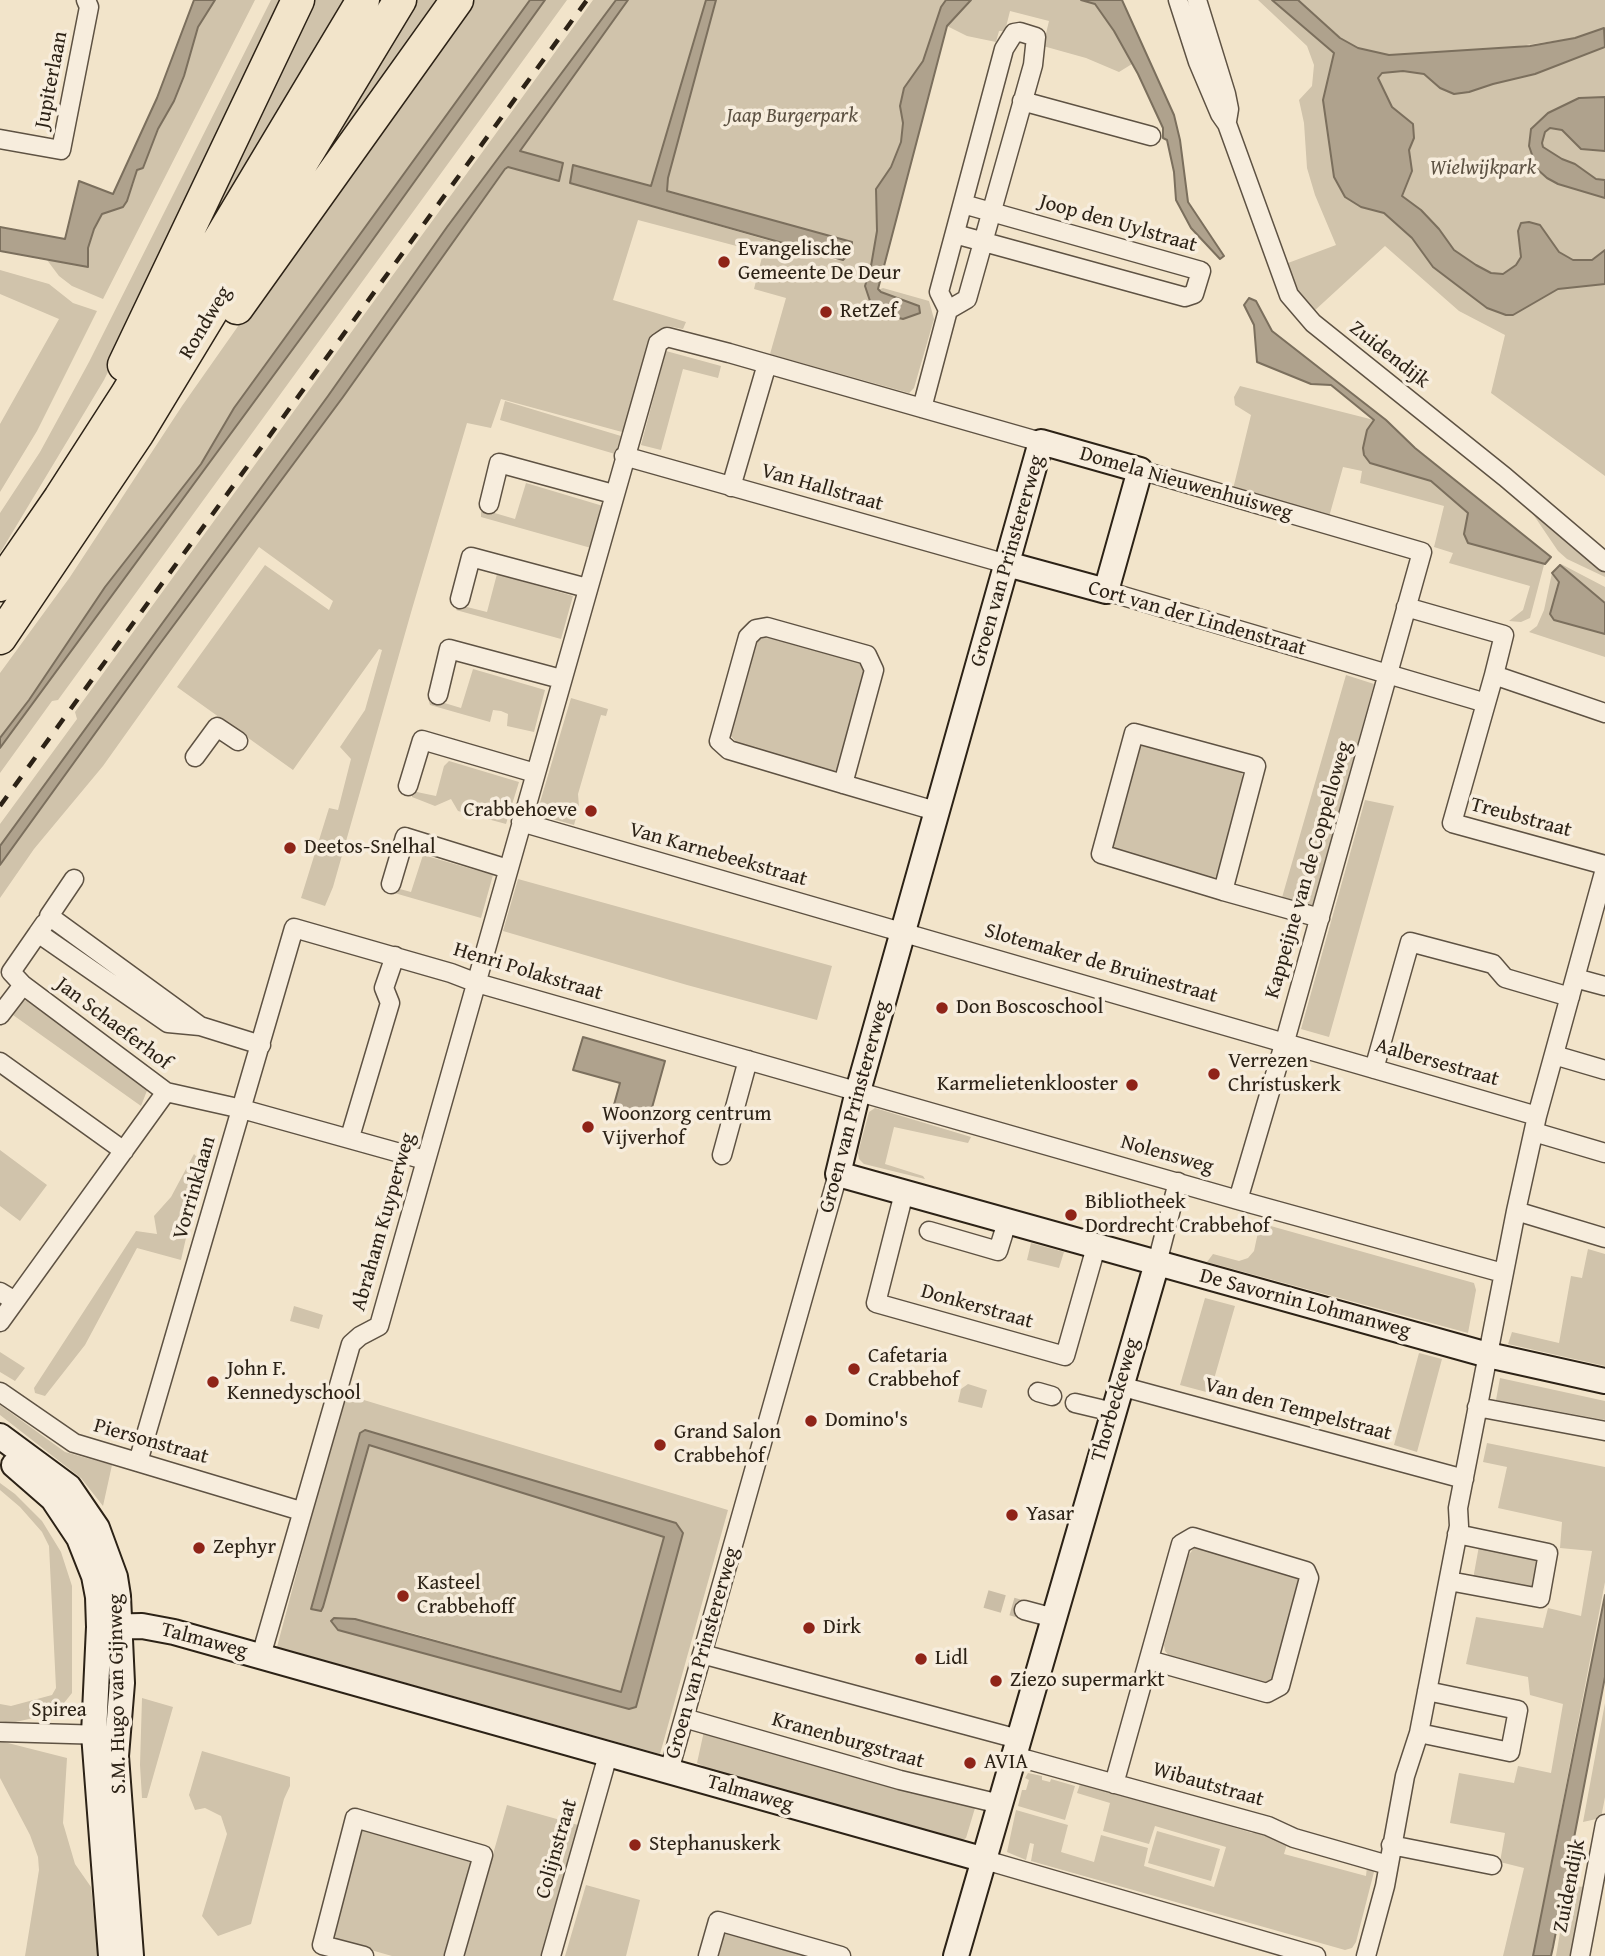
<!DOCTYPE html>
<html>
<head>
<meta charset="utf-8">
<style>
  body { margin:0 }
  canvas { display:block; background:#f2e4ca }
</style>
</head>
<body>
<canvas width="1605" height="1956"></canvas>
<script>
const g = document.querySelector('canvas').getContext('2d');
g.lineJoin = 'round';
function paint(path, color) {
  g.fillStyle = color;
  g.fill(path, 'evenodd');
}
function shape(rows) {
  const path = new Path2D();
  for (const r of rows) {
    path.moveTo(r[0], r[1]);
    for (let i = 2; i < r.length; i += 2) path.lineTo(r[i], r[i + 1]);
  }
  return path;
}
function trace(path, color, width, dash) {
  g.strokeStyle = color;
  g.lineWidth = width;
  g.lineCap = dash ? 'butt' : 'round';
  g.setLineDash(dash || []);
  g.stroke(path);
}
function write(font, color, halo, rows, align = 'center') {
  g.font = font + ' "Gentium Book Plus",serif';
  g.lineWidth = 7;
  g.setLineDash([]);
  g.textBaseline = 'middle';
  g.strokeStyle = halo;
  g.fillStyle = color;
  for (const [text, x, y, turn = 0] of rows) {
    g.save();
    g.translate(x, y);
    g.rotate((+turn || 0) * Math.PI / 180);
    g.textAlign = isNaN(turn) ? turn : align;
    if (halo) g.strokeText(text, 0, 0);
    g.fillText(text, 0, 0);
    g.restore();
  }
}
const green = shape([
  [215,0,255,0,103,299,72,286,59,276,47,260,88,267,88,248,94,229,102,214,115,210,133,185,137,170,174,101,198,27],
  [271,0,293,0,104,380,0,553,0,513,40,452,89,362],
  [310,0,347,0,175,292],
  [414,0,445,0,287,212],
  [467,0,530,0,234,408,201,464,105,587,29,700,0,738,0,673,70,577,182,406],
  [545,0,567,0,58,700,52,701,0,773,0,748,356,263],
  [593,0,616,0,447,227,328,396,0,846,0,824,77,719,75,712],
  [628,0,960,0,945,17,865,286,903,319,920,313,878,290,883,288,929,301,934,319,914,388,909,393,770,354,786,298,754,289,763,253,638,220,613,300,686,322,683,329,667,326,652,334,649,343,651,344,644,361,624,430,622,432,501,399,491,428,467,423,412,609,333,887,325,906,301,898,329,808,338,810,351,759,340,747,365,710,382,650,379,649,293,770,177,687,265,565,329,610,333,601,259,547,103,766,34,849,0,898,0,865,156,649,322,424],
  [643,204,843,260,836,260],
  [971,0,1081,0,1095,3,1114,31,1132,64,1119,72,1086,58,1043,46,1049,21,1010,11,1005,31,999,31,996,42,967,36,947,26],
  [1258,0,1605,0,1605,28,1575,38,1519,46,1561,48,1605,30,1605,476,1491,393,1505,335,1459,311,1385,246,1313,312,1297,290,1288,263,1336,245,1315,195,1307,168,1304,123,1299,100,1312,86,1314,65,1307,46],
  [0,270,49,284,73,303,97,311,37,431,0,492,0,424,59,319,0,294],
  [666,351,721,366,718,378,683,369,661,450,641,445],
  [1240,386,1374,420,1367,430,1403,471,1431,481,1468,513,1464,534,1468,543,1537,560,1544,565,1530,618,1521,622,1509,621,1523,610,1530,586,1449,563,1453,553,1434,547,1444,506,1360,483,1362,471,1343,467,1329,517,1233,489,1251,415,1235,405,1234,397],
  [505,401,621,436,615,454,500,420],
  [526,483,603,506,591,548,481,517,481,509,515,519],
  [1518,492,1605,567,1605,577,1567,559,1558,551],
  [1561,564,1605,587,1605,603,1560,565],
  [1552,573,1559,582,1550,614,1554,620,1605,634,1605,657,1529,632,1537,626,1544,610],
  [497,574,573,596,561,639,456,610,459,605,487,612],
  [766,634,854,660,867,668,841,766,837,770,830,772,739,745,730,735,754,641,759,636],
  [473,669,545,690,534,732,507,726,508,714,501,711,493,710,490,722,430,705,428,698,461,708],
  [1346,675,1374,684,1312,910,1281,901],
  [571,698,608,709,606,716,601,715,578,794,579,807,574,825,542,816,538,809],
  [1146,743,1238,769,1242,774,1243,781,1217,876,1209,879,1116,852,1112,847,1135,751,1140,745],
  [449,761,519,782,506,824,458,811,451,799,435,806,412,797,412,791,436,796,444,766],
  [1365,800,1394,806,1329,1037,1301,1029],
  [423,855,493,875,481,918,384,890,385,885,411,892],
  [518,879,832,966,817,1020,687,985,503,931],
  [22,1000,30,1001,148,1088,141,1106,13,1015],
  [875,1108,971,1137,968,1143,894,1127,885,1164,923,1176,925,1179,864,1164,859,1159,858,1153,869,1112],
  [0,1150,47,1185,20,1221,0,1206],
  [194,1154,203,1163,181,1260,137,1248,85,1345,45,1396,35,1393,34,1388,136,1231,157,1234,154,1216,171,1197],
  [1260,1223,1474,1283,1476,1290,1468,1333,1207,1262,1213,1254,1239,1261,1248,1258,1254,1251],
  [1031,1243,1064,1252,1059,1268,1027,1260],
  [1588,1249,1605,1254,1605,1366,1508,1344,1512,1332,1559,1343,1571,1276,1582,1278],
  [1205,1298,1235,1306,1210,1393,1180,1385],
  [294,1306,323,1315,319,1329,290,1321],
  [0,1352,25,1368,15,1381,0,1372],
  [1419,1353,1442,1359,1417,1452,1394,1445],
  [1500,1378,1605,1401,1605,1420,1496,1400],
  [968,1384,987,1390,982,1408,958,1402,961,1389],
  [344,1394,728,1510,660,1754,277,1647],
  [360,1434,683,1533,629,1709,334,1618,355,1619,408,1632,621,1692,664,1537,562,1503,369,1445,347,1519,311,1609],
  [0,1405,65,1452,112,1465,103,1506,81,1478,0,1415],
  [1487,1443,1605,1467,1605,1582,1533,1956,1503,1956,1524,1868,1500,1862,1505,1833,1450,1823,1459,1773,1514,1783,1518,1766,1551,1773,1563,1704,1530,1695,1528,1677,1466,1664,1476,1617,1543,1628,1548,1608,1581,1616,1592,1551,1560,1548,1562,1522,1498,1508,1507,1467,1483,1462],
  [0,1483,15,1494,42,1521,61,1552,72,1586,72,1693,56,1713,11,1723,0,1721,0,1704,11,1706,52,1695,56,1688,49,1546,42,1532,20,1507,0,1490],
  [1197,1544,1297,1574,1301,1580,1276,1678,1270,1684,1262,1684,1170,1657,1165,1651,1164,1645,1188,1556],
  [1479,1546,1541,1560,1534,1591,1473,1579],
  [142,1698,173,1707,147,1798,142,1798,140,1765],
  [1605,1703,1605,1797,1601,1818,1583,1822],
  [704,1731,975,1808,966,1838,961,1841,703,1771,703,1766,697,1763],
  [0,1741,67,1758,63,1823,75,1864,91,1887,98,1956,25,1956,39,1870,38,1857,30,1835,0,1778],
  [202,1751,290,1777,290,1786,284,1799,251,1924,218,1936,202,1916,227,1834,221,1816,205,1808,195,1810,189,1795],
  [1028,1773,1042,1776,1042,1780,1050,1782,1051,1779,1075,1786,1065,1820,1018,1806,1022,1790,1026,1790,1029,1780,1025,1778],
  [1084,1782,1252,1833,1261,1830,1271,1834,1287,1844,1284,1854,1366,1876,1367,1867,1375,1868,1356,1942,1352,1948,1345,1950,1031,1861,1034,1844,1030,1843,1026,1860,1007,1852,1016,1810,1068,1825,1061,1852,1094,1862,1101,1835,1148,1848,1144,1866,1214,1887,1226,1847,1155,1826,1149,1844,1103,1831,1110,1803,1077,1793,1080,1784],
  [507,1805,578,1825,541,1956,464,1956],
  [367,1828,468,1856,472,1861,447,1956,392,1956,339,1941,334,1935,332,1929,357,1835],
  [1157,1831,1220,1849,1211,1881,1148,1863],
  [586,1885,640,1900,626,1956,565,1956],
  [1568,1886,1587,1887,1573,1956,1556,1956],
  [726,1931,819,1956,716,1956,722,1936]
]);
const water = shape([
  [194,0,215,0,198,27,184,76,174,101,158,129,143,168,137,170,127,201,123,207,102,214,94,229,88,248,88,267,0,251,0,227,65,239,79,181,113,194,157,98,194,0],
  [530,0,545,0,356,263,0,748,0,738,29,700,105,587,201,464,234,408,530,0],
  [616,0,628,0,520,151,563,163,559,181,508,167,505,169,343,397,156,649,0,865,0,846,328,396,447,227,616,0],
  [706,0,716,0,668,178,667,191,852,242,852,250,843,260,570,183,573,165,651,186,706,0],
  [946,0,971,0,947,26,878,289,881,292,919,306,920,313,903,319,882,314,871,304,865,286,871,266,877,231,876,189,891,167,901,142,903,123,900,106,904,88,923,61,941,7,946,0],
  [1081,0,1122,0,1174,115,1180,140,1188,202,1224,256,1220,259,1191,228,1176,200,1174,172,1167,140,1163,138,1163,128,1138,74,1114,31,1095,4,1081,0],
  [1272,0,1298,0,1340,38,1358,48,1389,55,1530,46,1575,38,1604,28,1605,47,1535,74,1493,84,1469,92,1454,94,1440,88,1424,74,1403,71,1382,73,1378,78,1392,107,1413,124,1414,138,1409,150,1412,171,1402,196,1421,210,1439,229,1454,250,1476,265,1491,273,1503,274,1516,265,1521,257,1518,231,1521,223,1529,222,1540,225,1559,252,1573,260,1592,260,1605,250,1605,284,1558,289,1513,315,1506,315,1487,308,1433,267,1412,238,1384,213,1361,207,1345,197,1334,177,1323,100,1334,53,1272,0],
  [1605,97,1605,151,1581,149,1562,130,1550,128,1545,132,1542,143,1543,147,1562,159,1575,164,1596,179,1605,180,1605,198,1558,184,1547,178,1537,169,1529,146,1531,129,1548,113,1579,98,1605,97],
  [1249,298,1256,301,1272,331,1386,420,1415,448,1551,557,1545,564,1468,543,1464,534,1468,513,1431,481,1370,463,1364,455,1363,448,1367,430,1374,420,1331,385,1311,384,1257,362,1254,325,1244,305,1249,298],
  [1560,565,1605,603,1605,634,1554,620,1550,614,1559,582,1552,573,1560,565],
  [583,1037,665,1061,648,1122,612,1112,620,1083,573,1070,583,1037],
  [365,1430,676,1523,683,1533,636,1707,629,1709,338,1630,331,1621,334,1618,355,1619,621,1692,664,1537,369,1445,323,1607,321,1611,311,1609,360,1433,365,1430],
  [1605,1595,1605,1677,1553,1947,1551,1956,1533,1956,1605,1595]
]);
const streetTunnel = shape([
  [986,1599,1024,1610]
]);
const street = shape([
  [1178,0,1198,62,1220,114,1227,124,1289,295,1313,323,1505,477,1605,562],
  [1197,0,1226,94,1229,109,1227,121],
  [1022,101,1151,136],
  [0,139,61,150,89,7,86,0],
  [955,234,1185,297,1194,294,1201,271,963,204],
  [922,408,948,310,939,292,1004,49,1014,33,1020,32,1036,37,1033,65,967,299,948,310],
  [624,456,1007,564],
  [1140,470,1422,552,1285,1041,1238,1200],
  [731,487,767,364],
  [489,504,499,463,613,494],
  [1106,591,1486,703],
  [460,599,471,557,587,588],
  [1406,607,1504,635,1494,675,1605,713],
  [1494,675,1452,823,1605,865],
  [438,695,449,649,561,679],
  [1134,733,1256,766,1223,891,1101,854,1134,733],
  [195,757,217,727,238,741],
  [843,784,874,670,867,655,767,627,756,629,748,637,719,741,729,750,843,784,939,812],
  [408,786,422,740,535,773],
  [521,822,1537,1116],
  [74,879,49,916,200,1026,261,1045],
  [391,884,405,837,508,869],
  [1223,891,1320,918],
  [45,923,38,933,168,1023,200,1026],
  [38,933,11,972,23,985,166,1092,242,1109,425,1160],
  [1575,978,1605,986],
  [0,1015,23,985],
  [1554,1055,1605,1070],
  [0,1062,124,1151],
  [1374,1069,1410,942,1493,964,1505,978,1570,997],
  [1534,1132,1605,1153],
  [350,1137,390,1003,384,988,395,956],
  [722,1155,748,1060],
  [904,1193,876,1303,1065,1356,1096,1247],
  [1516,1211,1605,1238],
  [929,1231,998,1251,1007,1222],
  [1157,1263,1178,1182],
  [0,1292,15,1301],
  [0,1322,166,1092],
  [1120,1386,1464,1479],
  [0,1392,74,1443,301,1511],
  [1038,1392,1052,1396],
  [1075,1403,1113,1412],
  [1477,1407,1605,1431],
  [138,1462,294,928,451,973,477,983,1238,1200,1503,1273],
  [1449,1581,1540,1598,1548,1553,1457,1534],
  [1024,1610,1054,1618],
  [702,1654,1018,1739],
  [261,1656,351,1344,360,1336,379,1326,658,343,667,337,729,353,1041,442],
  [684,1718,900,1780,1000,1804],
  [0,1732,105,1735],
  [1419,1733,1510,1752,1518,1710,1427,1691],
  [1014,1756,1268,1826,1294,1838,1388,1865],
  [669,1771,838,1174],
  [1114,1784,1181,1544,1193,1537,1306,1571,1309,1578,1280,1686,1267,1693,1149,1660],
  [1391,1845,1492,1865],
  [985,1860,1316,1956],
  [364,1956,322,1945,355,1818,483,1855,454,1956],
  [551,1956,608,1755],
  [708,1956,718,1921,841,1956],
  [1366,1956,1385,1886,1405,1776,1419,1733,1459,1526,1458,1508,1516,1211,1537,1116,1605,869],
  [1580,1956,1605,1824]
]);
const secondary = shape([
  [1007,564,1106,591,1140,470,1041,442,858,1091,838,1174,1488,1355,1605,1381],
  [0,1436,69,1487,97,1528,115,1577,118,1596,122,1683,116,1756,131,1956],
  [14,1465,53,1499,79,1538,94,1576,98,1597,99,1627,94,1734,111,1956],
  [99,1627,142,1626,174,1632,985,1860],
  [956,1956,1157,1263]
]);
const highway = shape([
  [237,308,457,0],
  [124,365,298,0],
  [0,585,60,498,127,394,363,0],
  [0,638,138,433,400,0]
]);
const rail = shape([
  [0,806,587,0]
]);
const markers = [
  [724,262,7,"#8f2418"],
  [826,312,7,"#8f2418"],
  [591,811,7,"#8f2418"],
  [290,848,7,"#8f2418"],
  [942,1008,7,"#8f2418"],
  [1214,1074,7,"#8f2418"],
  [1132,1085,7,"#8f2418"],
  [588,1127,7,"#8f2418"],
  [1071,1215,7,"#8f2418"],
  [854,1369,7,"#8f2418"],
  [213,1382,7,"#8f2418"],
  [811,1421,7,"#8f2418"],
  [660,1445,7,"#8f2418"],
  [1012,1515,7,"#8f2418"],
  [199,1548,7,"#8f2418"],
  [403,1596,7,"#8f2418"],
  [809,1628,7,"#8f2418"],
  [921,1659,7,"#8f2418"],
  [996,1681,7,"#8f2418"],
  [970,1763,7,"#8f2418"],
  [635,1845,7,"#8f2418"]
];
const streetNames = [
  ["Jupiterlaan",52,80,-79],
  ["Joop den Uylstraat",1118,224,16],
  ["Rondweg",206,323,-59],
  ["Zuidendijk",1389,355,38],
  ["Domela Nieuwenhuisweg",1186,484,16],
  ["Van Hallstraat",822,488,16],
  ["Groen van Prinstererweg",1008,561,-74],
  ["Cort van der Lindenstraat",1197,619,16],
  ["Treubstraat",1521,818,15],
  ["Van Karnebeekstraat",718,855,16],
  ["Kappeijne van de Coppelloweg",1309,870,-74],
  ["Slotemaker de Bruïnestraat",1101,964,16],
  ["Henri Polakstraat",528,972,17],
  ["Jan Schaeferhof",113,1024,37],
  ["Aalbersestraat",1437,1063,16],
  ["Groen van Prinstererweg",855,1107,-75],
  ["Nolensweg",1167,1155,16],
  ["Vorrinklaan",195,1188,-74],
  ["Abraham Kuyperweg",384,1222,-74],
  ["De Savornin Lohmanweg",1305,1304,15],
  ["Donkerstraat",977,1307,16],
  ["Thorbeckeweg",1116,1400,-74],
  ["Van den Tempelstraat",1298,1410,15],
  ["Piersonstraat",151,1442,16],
  ["Talmaweg",204,1641,15],
  ["Groen van Prinstererweg",703,1653,-74],
  ["S.M. Hugo van Gijnweg",118,1694,-91],
  ["Spirea",59,1711],
  ["Kranenburgstraat",848,1741,16],
  ["Wibautstraat",1208,1785,16],
  ["Talmaweg",750,1794,16],
  ["Colijnstraat",557,1849,-74],
  ["Zuidendijk",1570,1886,-79]
];
const parkNames = [
  ["Jaap Burgerpark",792,117],
  ["Wielwijkpark",1483,169]
];
const poiNames = [
  ["Evangelische",738,250],
  ["Gemeente De Deur",738,274],
  ["RetZef",840,312],
  ["Crabbehoeve",577,811,"right"],
  ["Deetos-Snelhal",304,848],
  ["Don Boscoschool",956,1008],
  ["Verrezen",1228,1062],
  ["Christuskerk",1228,1086],
  ["Karmelietenklooster",1118,1085,"right"],
  ["Woonzorg centrum",602,1115],
  ["Vijverhof",602,1139],
  ["Bibliotheek",1085,1203],
  ["Dordrecht Crabbehof",1085,1227],
  ["Cafetaria",868,1357],
  ["Crabbehof",868,1381],
  ["John F.",227,1370],
  ["Kennedyschool",227,1394],
  ["Domino's",825,1421],
  ["Grand Salon",674,1433],
  ["Crabbehof",674,1457],
  ["Yasar",1026,1515],
  ["Zephyr",213,1548],
  ["Kasteel",417,1584],
  ["Crabbehoff",417,1608],
  ["Dirk",823,1628],
  ["Lidl",935,1659],
  ["Ziezo supermarkt",1010,1681],
  ["AVIA",984,1763],
  ["Stephanuskerk",649,1845]
];
paint(green, '#d0c3ab');
paint(water, '#afa28d');
trace(water, '#7b6f5d', 2);
trace(streetTunnel, '#cabda6', 18, [18, 9]);
trace(street, '#5e5243', 21);
trace(secondary, '#2c2216', 28);
trace(highway, '#2c2216', 35);
trace(street, '#f7eddd', 18);
trace(secondary, '#f7eddd', 24);
trace(highway, '#f2e4ca', 32);
trace(rail, '#2c2216', 4.5, [12, 12]);
for (const [x, y, r, color] of markers) {
  const dot = new Path2D();
  dot.arc(x, y, r, 0, 2 * Math.PI);
  g.fillStyle = color;
  g.fill(dot);
  trace(dot, '#f7eddd', 2.5);
}
write('21px', '#2c2216', '#f7eddd', streetNames);
write('italic 21px', '#5d5243', '#f7eddd', parkNames);
write('21px', '#2c2216', '#f7eddd', poiNames, 'left');
</script>
</body>
</html>
